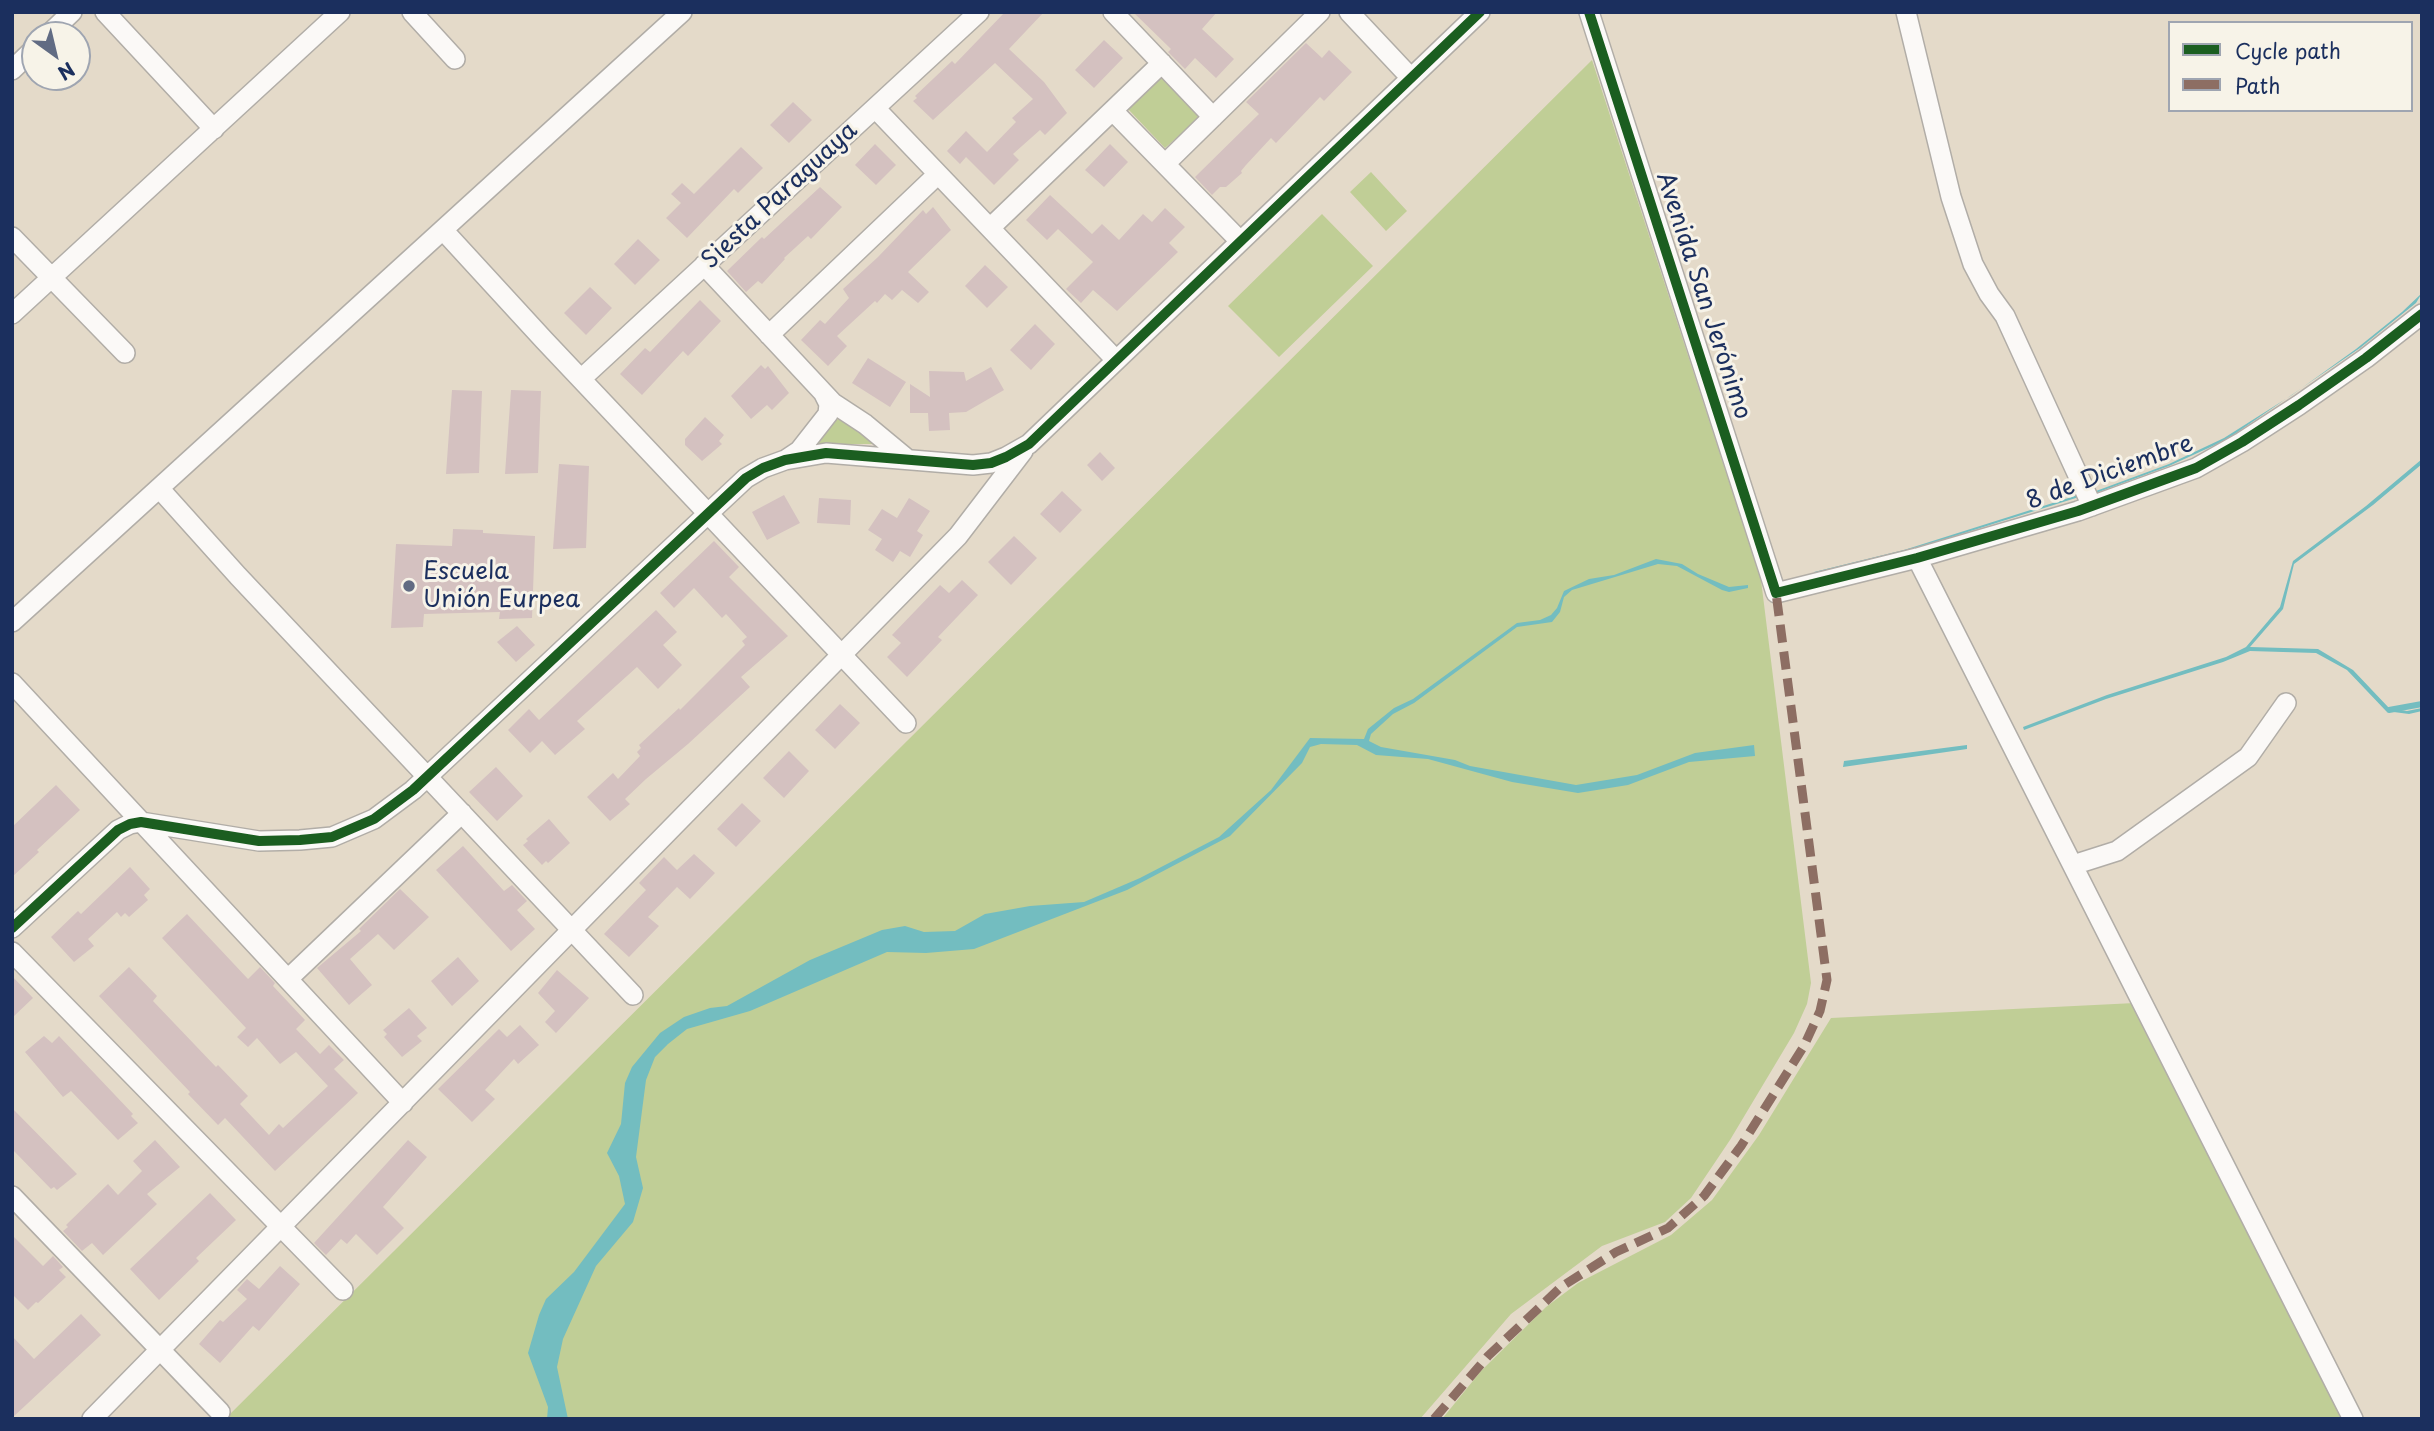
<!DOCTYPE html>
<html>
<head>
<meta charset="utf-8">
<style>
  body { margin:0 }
  #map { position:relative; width:2434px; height:1431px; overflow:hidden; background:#e4dac9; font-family:"Playpen Sans",sans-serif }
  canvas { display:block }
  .frame { position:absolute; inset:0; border:14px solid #1b2f5e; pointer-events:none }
  .legend { position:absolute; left:2168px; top:21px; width:245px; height:91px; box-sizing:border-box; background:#f7f3e8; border:2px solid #9fa5b1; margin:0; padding:9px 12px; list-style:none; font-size:21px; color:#1b2f5e }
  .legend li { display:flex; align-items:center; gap:14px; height:35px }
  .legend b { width:35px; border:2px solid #9fa5b1 }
  .north { position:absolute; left:21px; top:21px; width:70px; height:70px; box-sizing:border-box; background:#f7f3e8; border:2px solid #9fa5b1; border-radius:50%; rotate:146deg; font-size:19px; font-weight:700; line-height:28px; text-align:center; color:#1b2f5e }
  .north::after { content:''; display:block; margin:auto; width:24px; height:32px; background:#616b83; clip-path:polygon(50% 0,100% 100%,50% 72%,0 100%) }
</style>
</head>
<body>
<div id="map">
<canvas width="2434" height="1431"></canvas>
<div class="frame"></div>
<ul class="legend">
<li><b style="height:9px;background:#1b5e20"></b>Cycle path</li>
<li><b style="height:9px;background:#8d6e63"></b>Path</li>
</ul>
<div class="north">N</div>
</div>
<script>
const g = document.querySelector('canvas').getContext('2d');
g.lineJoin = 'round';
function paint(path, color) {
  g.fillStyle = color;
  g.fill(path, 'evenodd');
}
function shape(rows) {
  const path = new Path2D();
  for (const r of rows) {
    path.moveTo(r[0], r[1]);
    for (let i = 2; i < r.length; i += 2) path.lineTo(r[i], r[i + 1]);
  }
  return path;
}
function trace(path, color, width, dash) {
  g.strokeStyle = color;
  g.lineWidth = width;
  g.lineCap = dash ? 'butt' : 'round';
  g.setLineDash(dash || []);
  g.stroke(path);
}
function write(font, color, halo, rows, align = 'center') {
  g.font = font + ' "Playpen Sans",sans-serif';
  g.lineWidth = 6;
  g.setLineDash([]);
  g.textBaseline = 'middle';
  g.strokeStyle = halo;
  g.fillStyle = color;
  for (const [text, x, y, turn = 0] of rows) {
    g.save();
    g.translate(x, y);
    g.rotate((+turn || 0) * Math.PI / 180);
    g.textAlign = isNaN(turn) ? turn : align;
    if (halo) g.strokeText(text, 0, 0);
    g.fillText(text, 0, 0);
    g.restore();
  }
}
const green = shape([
  [1592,60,1761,580,1811,983,1807,1004,1794,1033,1730,1140,1691,1198,1665,1222,1602,1246,1511,1314,1420,1419,225,1419],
  [1161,77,1198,115,1197,120,1165,148,1128,109],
  [1371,172,1407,211,1386,231,1350,192],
  [1322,214,1373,266,1279,357,1228,306],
  [842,419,877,444,816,444,830,420],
  [2135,1003,2345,1419,1442,1419,1481,1371,1546,1307,1578,1283,1671,1235,1712,1200,1759,1135,1831,1018]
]);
const water = shape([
  [2422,293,2416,303,2360,348,2226,440,2169,466,2096,493,2096,491,2169,464,2224,438,2292,395,2356,349,2402,312],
  [2422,459,2422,464,2373,505,2294,564,2283,609,2250,647,2318,649,2353,670,2389,708,2407,711,2422,708,2422,711,2409,714,2386,711,2347,670,2316,653,2250,651,2223,662,2106,699,2024,730,2023,727,2107,695,2226,657,2246,647,2280,607,2293,561,2366,506],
  [2078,495,2079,497,1904,552,1814,575,1814,572,1904,550],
  [1656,559,1682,564,1698,574,1729,587,1748,585,1748,588,1729,592,1722,590,1677,566,1658,564,1572,590,1564,597,1560,612,1552,622,1517,627,1414,703,1393,714,1371,734,1369,741,1381,747,1455,760,1470,766,1576,785,1637,775,1695,753,1754,745,1755,756,1689,762,1628,785,1578,793,1512,782,1428,759,1376,755,1357,745,1321,744,1310,747,1302,763,1230,836,1127,890,974,949,926,953,887,952,750,1011,687,1029,668,1044,655,1057,646,1080,636,1157,643,1188,633,1222,596,1266,563,1339,557,1367,568,1419,547,1419,548,1407,528,1353,539,1315,546,1299,574,1272,625,1204,619,1176,607,1153,621,1124,625,1083,632,1067,660,1033,684,1017,710,1008,727,1006,810,960,882,930,905,926,924,932,955,931,985,914,1030,906,1084,902,1140,878,1219,837,1271,790,1310,738,1364,739,1368,729,1394,708,1413,699,1517,623,1540,620,1551,615,1557,608,1564,591,1589,579,1614,575],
  [1967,745,1967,749,1843,767,1844,761]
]);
const stream = shape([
  [2389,710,2422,704]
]);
const building = shape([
  [1005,12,1044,12,1009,49,1044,82,1067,113,1045,135,1040,130,1013,154,1019,160,994,185,966,157,960,164,947,151,966,131,987,152,1016,122,1012,118,1033,99,995,63,933,120,913,101,917,98,915,96,952,61,955,64],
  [1133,12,1217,12,1202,29,1234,59,1216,78,1195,58,1185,69,1168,52,1171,49],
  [1104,40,1123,58,1094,88,1075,70],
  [1306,43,1322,58,1329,50,1352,72,1324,101,1320,97,1276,143,1271,138,1246,165,1241,171,1242,173,1226,187,1220,187,1212,195,1195,177,1259,114,1246,102],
  [793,102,812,120,789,143,770,125],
  [875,144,896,165,876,185,855,165],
  [1110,144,1128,162,1104,187,1085,170],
  [741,147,763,168,738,193,734,189,687,238,666,218,681,203,671,194,682,183,694,194],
  [820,187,842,207,811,239,808,236,784,258,785,259,762,284,758,281,746,292,727,271,762,237,764,239],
  [1050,195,1092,234,1102,224,1119,240,1143,214,1152,222,1165,208,1185,227,1169,243,1178,252,1117,311,1093,290,1081,303,1066,289,1093,262,1058,229,1047,240,1026,220],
  [933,207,951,230,908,272,929,292,918,303,902,290,892,300,885,294,877,303,875,301,837,336,847,346,828,366,801,340,820,320,825,324,849,298,843,289,878,257,923,210,926,214],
  [638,239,660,260,635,285,614,264],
  [985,265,1008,287,987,308,965,286],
  [590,287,612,308,586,335,564,313],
  [700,300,721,321,688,356,683,351,642,395,620,374,645,348,650,352],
  [1035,324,1055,344,1031,370,1010,350],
  [868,358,906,382,890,407,852,383],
  [761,365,765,369,768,366,789,393,772,410,767,405,751,419,731,396],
  [991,367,1004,390,966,412,949,413,950,430,929,431,928,413,910,413,910,384,930,397,929,371,964,372,966,381],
  [452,390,482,391,479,473,446,474],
  [511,390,541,391,538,473,505,474],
  [705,417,724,435,719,441,722,444,702,461,685,445,685,439],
  [1100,452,1115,468,1102,481,1087,465],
  [559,464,589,466,586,548,553,549],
  [1062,491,1082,510,1060,533,1040,514],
  [784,495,800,523,767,540,752,512],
  [819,498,851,500,850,525,817,523],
  [909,498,930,511,917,531,923,535,910,557,900,551,893,562,875,550,882,539,868,530,882,509,897,518],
  [453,529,483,530,483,533,535,536,532,618,499,619,500,612,424,614,423,627,391,628,396,544,452,546],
  [1014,536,1037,558,1011,585,988,562],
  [714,541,739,567,729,577,788,636,741,677,750,687,688,744,646,779,625,799,630,804,610,821,587,797,613,773,618,779,640,756,637,752,641,748,639,745,679,708,680,710,745,645,742,641,747,637,726,614,722,618,694,588,674,608,660,593],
  [962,580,978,595,938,637,942,640,907,677,887,657,901,643,892,635,940,585,949,593],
  [656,610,677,632,663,645,682,665,658,689,637,667,577,721,585,729,555,755,542,741,530,753,508,730,529,709,539,720],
  [517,626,535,645,516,662,497,642],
  [840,704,860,723,835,749,815,730],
  [789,751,809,771,784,798,763,778],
  [496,767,523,796,497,821,469,792],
  [56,785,80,810,37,850,39,852,12,877,12,827],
  [742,803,761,821,736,847,717,829],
  [549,819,570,843,548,863,546,861,542,865,523,845,528,841,526,839],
  [463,846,504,891,512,885,527,901,517,910,535,929,511,951,436,870],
  [694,854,715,873,690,899,677,887,648,917,659,926,629,957,604,934,646,890,639,883,664,857,677,870],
  [130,867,150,889,144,895,148,900,129,917,125,913,121,917,117,912,88,939,94,946,74,962,51,937,78,911,81,914],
  [400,889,429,917,394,950,378,934,350,959,372,985,349,1005,317,968,361,931,359,929],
  [187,914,248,979,260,967,275,983,273,986,305,1020,296,1029,320,1054,329,1045,344,1060,334,1069,358,1093,275,1171,225,1118,218,1125,188,1094,190,1092,99,996,129,967,157,996,153,1001,216,1067,218,1065,248,1096,240,1104,269,1135,279,1124,283,1128,328,1086,296,1052,280,1064,257,1038,248,1047,237,1037,246,1028,162,938],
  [458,957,479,981,452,1006,431,981],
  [557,970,589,998,556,1033,545,1022,555,1011,538,993],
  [12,976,33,998,12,1018],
  [409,1008,427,1028,417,1036,422,1041,402,1057,384,1037,387,1034,383,1030],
  [520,1025,539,1045,518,1064,514,1059,485,1090,495,1099,472,1122,438,1089,499,1029,507,1037],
  [44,1036,52,1043,59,1036,133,1114,131,1116,138,1123,118,1140,71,1091,63,1097,25,1052],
  [12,1108,77,1174,57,1190,54,1187,51,1189,12,1149],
  [155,1140,180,1167,147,1194,157,1204,103,1255,92,1243,82,1251,63,1231,68,1227,66,1225,108,1184,118,1195,142,1171,133,1161],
  [408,1140,427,1157,383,1207,404,1228,377,1255,356,1234,347,1244,341,1239,326,1255,314,1243],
  [210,1193,236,1220,196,1258,199,1261,159,1300,130,1269],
  [12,1235,43,1266,53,1256,63,1267,59,1270,66,1277,38,1303,36,1302,28,1310,12,1294],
  [280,1266,300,1284,259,1331,253,1326,220,1363,199,1344,220,1320,223,1322,247,1299,237,1290,247,1279,259,1289],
  [81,1314,101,1335,12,1418,12,1336,34,1359]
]);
const minor = shape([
  [105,12,214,129],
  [412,12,455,59],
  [1113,12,1213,117],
  [1349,12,1411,78],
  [1589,12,1776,593,1917,558,2078,511,2196,468,2242,442,2299,405,2366,358,2422,314],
  [1906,12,1951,197,1973,264,1989,294,2005,316,2092,506],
  [48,35,72,12],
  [12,70,35,48],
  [875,108,1116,360],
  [1113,111,1240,241],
  [1165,164,1320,12],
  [990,228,1162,63],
  [443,230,544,340,906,723],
  [12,237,125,353],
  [704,265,833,403,865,424,906,458],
  [12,314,340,12],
  [769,335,938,174],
  [581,379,979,12],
  [787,459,799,451,828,414,829,404,824,394],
  [159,488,238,576,633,995],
  [1917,558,2353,1419],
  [12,622,682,12],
  [12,683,403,1103],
  [2073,865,2117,851,2248,757,2286,703],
  [12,928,118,830,130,824,141,822,259,841,300,840,332,837,374,819,413,790,746,478,763,468,785,460,826,453,973,465,991,463,1006,457,1029,444,1480,12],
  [12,952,343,1290],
  [288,979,462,813],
  [12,1196,220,1412],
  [92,1419,958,536,1023,451]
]);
const quiet = shape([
  [1434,1419,1488,1356,1561,1287,1616,1252,1668,1228,1704,1196,1741,1146,1804,1046,1820,1011,1827,980,1776,593]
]);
const cycleway = shape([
  [1589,12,1776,593,1917,558,2078,511,2196,468,2242,442,2299,405,2366,358,2422,314],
  [12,928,118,830,130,824,141,822,259,841,300,840,332,837,374,819,413,790,746,478,763,468,785,460,826,453,973,465,991,463,1006,457,1029,444,1480,12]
]);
const markers = [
  [409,586,7,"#616b83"]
];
const streetNames = [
  ["Siesta Paraguaya",780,196,-43],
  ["Avenida San Jerónimo",1703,296,72],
  ["8 de Diciembre",2110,473,-20]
];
const poiNames = [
  ["Escuela",423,572],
  ["Unión Eurpea",423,600]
];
paint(green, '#c0ce96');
paint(water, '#73bdc0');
trace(stream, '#73bdc0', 6);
paint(building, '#d4c1c0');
trace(minor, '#b1ada7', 22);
trace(minor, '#fbf9f7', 19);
trace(quiet, '#8d6e63', 9, [18, 9]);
trace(cycleway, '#1b5e20', 10);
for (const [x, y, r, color] of markers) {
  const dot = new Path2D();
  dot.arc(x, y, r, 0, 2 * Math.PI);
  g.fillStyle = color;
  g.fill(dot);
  trace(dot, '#f7f3e8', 2.5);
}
write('24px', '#1b2f5e', '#f7f3e8', streetNames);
write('24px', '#1b2f5e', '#f7f3e8', poiNames, 'left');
</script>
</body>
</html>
